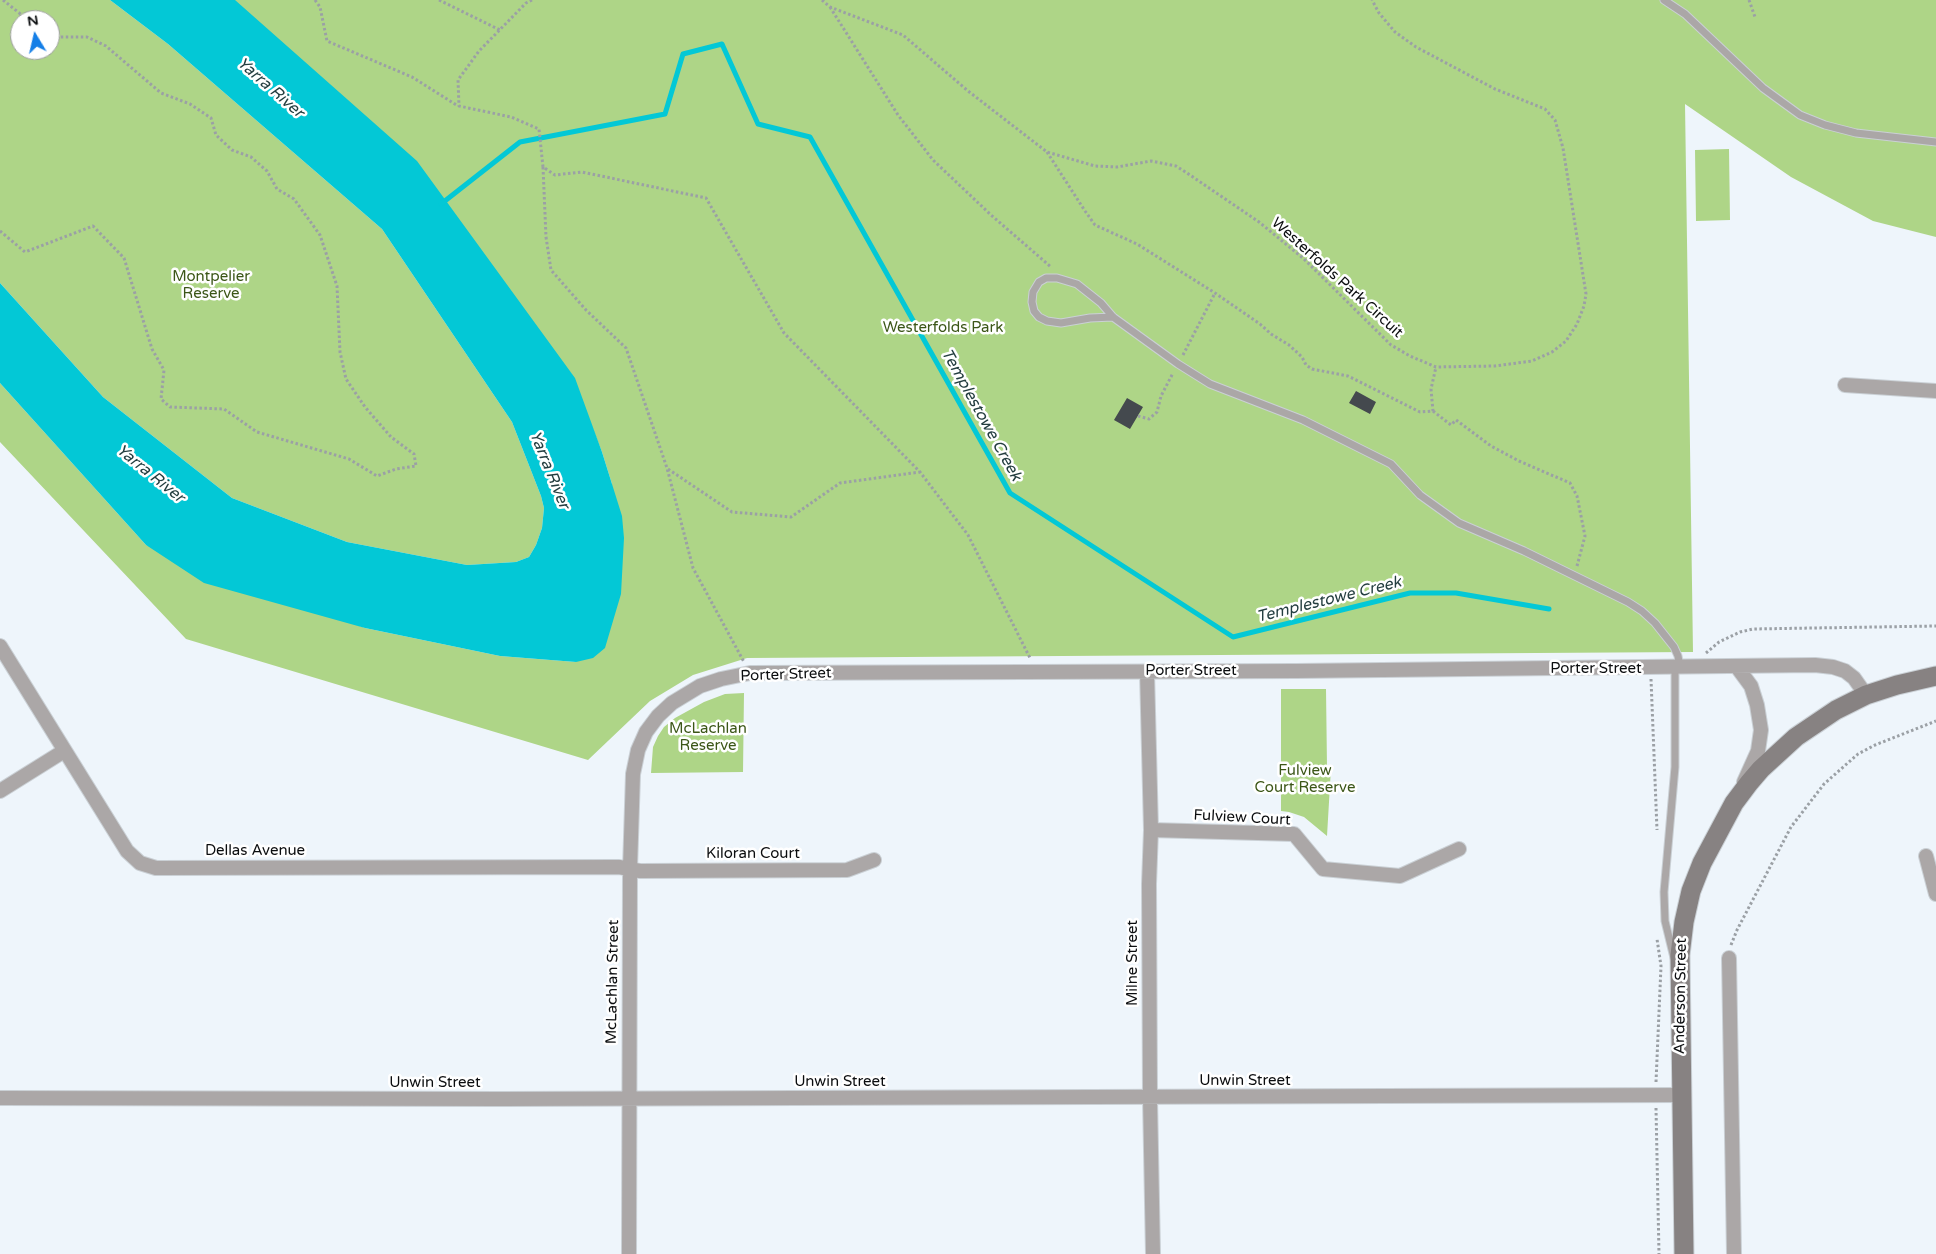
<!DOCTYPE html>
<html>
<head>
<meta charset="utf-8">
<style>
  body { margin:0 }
  #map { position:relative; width:1936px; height:1254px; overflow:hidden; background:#eef5fb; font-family:"Varela Round",sans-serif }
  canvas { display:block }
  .north { position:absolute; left:10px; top:10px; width:50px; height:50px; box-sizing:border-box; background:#fff; border:1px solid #9d9e9f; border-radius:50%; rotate:351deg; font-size:14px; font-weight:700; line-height:20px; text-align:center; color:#0b0d0f }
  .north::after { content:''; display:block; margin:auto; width:18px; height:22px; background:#157fe7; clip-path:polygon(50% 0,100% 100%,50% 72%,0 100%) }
</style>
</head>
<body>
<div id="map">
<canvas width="1936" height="1254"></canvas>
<div class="north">N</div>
</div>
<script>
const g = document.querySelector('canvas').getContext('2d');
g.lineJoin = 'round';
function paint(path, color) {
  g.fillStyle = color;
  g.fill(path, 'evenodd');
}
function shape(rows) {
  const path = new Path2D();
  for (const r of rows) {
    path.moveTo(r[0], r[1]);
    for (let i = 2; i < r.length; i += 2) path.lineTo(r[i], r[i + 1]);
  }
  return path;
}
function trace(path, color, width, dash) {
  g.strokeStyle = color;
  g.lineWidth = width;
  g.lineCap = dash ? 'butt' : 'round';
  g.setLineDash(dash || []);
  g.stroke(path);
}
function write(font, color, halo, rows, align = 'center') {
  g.font = font + ' "Varela Round",sans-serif';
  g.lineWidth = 5;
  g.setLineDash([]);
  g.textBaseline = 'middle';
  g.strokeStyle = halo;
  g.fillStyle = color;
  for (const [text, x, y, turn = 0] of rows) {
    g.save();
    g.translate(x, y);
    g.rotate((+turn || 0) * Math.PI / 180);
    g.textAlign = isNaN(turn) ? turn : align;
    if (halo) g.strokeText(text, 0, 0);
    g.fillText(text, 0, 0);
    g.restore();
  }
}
const green = shape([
  [0,0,110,0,168,44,382,229,512,422,541,496,544,508,542,528,536,545,529,557,516,562,467,565,347,542,232,498,103,397,0,283],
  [20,20,50,20,50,50,20,50],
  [231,0,1936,0,1936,237,1873,221,1791,177,1685,104,1693,652,747,658,693,675,650,701,588,760,186,639,0,442,0,383,146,545,365,628,500,656,576,662,612,484,602,452,571,373],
  [1729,149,1730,220,1696,221,1695,150],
  [1281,689,1326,689,1327,767,1331,768,1327,836,1304,817,1289,812,1281,811],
  [744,693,743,772,651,773,653,747,658,736,664,727,675,718,704,702,725,694]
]);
const water = shape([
  [110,0,235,0,417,161,575,378,602,452,622,516,624,538,621,594,605,648,593,658,576,662,500,656,365,628,204,583,146,545,0,383,0,283,103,397,232,498,347,542,467,565,516,562,529,557,536,545,542,528,544,508,541,496,512,422,382,229,168,44]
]);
const stream = shape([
  [441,204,520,142,665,114,683,54,722,44,758,124,810,137,1010,493,1233,637,1410,593,1456,593,1549,609]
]);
const building = shape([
  [1356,391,1376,402,1370,414,1349,403],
  [1127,398,1143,407,1130,429,1114,420]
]);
const path = shape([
  [3,0,28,20],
  [315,0,320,7,327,41,412,77,458,106],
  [439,0,500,30],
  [532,0,526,3,479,51,458,80,459,106,511,117,539,129,543,167,555,175,582,172,706,198,784,333,920,472,968,535,1030,658],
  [822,0,830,7,903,35,968,91,1047,152,1095,166,1117,167,1151,161,1176,166,1187,173,1259,222,1304,259,1391,345,1410,356,1436,367,1495,366,1532,361,1552,352,1566,341,1577,324,1584,306,1586,294,1563,148,1555,120,1545,109,1495,89,1416,47,1395,32,1379,13,1372,0],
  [1749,0,1755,17],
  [830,7,898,115,933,160,991,215,1051,267],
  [1047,152,1085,211,1095,225,1137,244,1215,293,1260,324,1271,334,1289,345,1302,357,1306,365,1312,369,1348,376,1420,412,1433,411,1431,389,1436,367],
  [543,167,546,237,551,270,586,310,626,348,667,468,693,568,744,662],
  [0,231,25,252,93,226,124,258,152,349,164,370,161,399,170,407,224,409,257,432,349,459,377,476,396,469,416,466,414,454,391,437,365,407,346,379,340,352,337,286,320,235,294,199,277,189,267,171,251,157,232,150,216,135,211,118,190,104,161,93,106,46,87,37,60,37,50,33],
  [1183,355,1215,293],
  [1433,411,1451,425,1456,420,1491,446,1519,461,1570,483,1577,496,1585,536,1577,566],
  [1138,416,1149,419,1157,412,1161,396,1173,373],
  [668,469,732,512,791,517,840,483,920,472],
  [1706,653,1719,642,1740,632,1753,629,1936,626],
  [1651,679,1657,830],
  [1731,945,1737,930,1791,827,1824,784,1858,754,1875,745,1936,721],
  [1656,1082,1661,966,1657,939],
  [1656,1108,1659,1254]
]);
const lane = shape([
  [1664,0,1685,14,1763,88,1800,115,1825,125,1856,133,1936,142],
  [1113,317,1090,318,1061,323,1047,321,1039,317,1034,311,1032,302,1033,292,1039,282,1046,278,1057,278,1077,284,1101,303,1113,317,1178,364,1210,384,1303,420,1391,464,1420,495,1459,523,1524,551,1628,602,1642,611,1655,623,1674,647,1678,656,1680,667],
  [1674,958,1665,921,1664,892,1675,767,1675,668]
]);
const street = shape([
  [1845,385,1936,391],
  [0,646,127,851,140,863,156,868,619,867,640,871,847,870,874,860],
  [1737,667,1751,686,1757,705,1761,730,1758,751,1744,782],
  [1147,671,1151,830,1149,884,1150,1098,1153,1254],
  [0,791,64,751],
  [1151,830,1294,834,1323,869,1400,876,1459,849],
  [1926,856,1936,894],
  [1729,958,1734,1254],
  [0,1098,502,1099,1681,1095],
  [629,1254,630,869,633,774,638,750,646,732,658,716,672,703,700,686,721,679,750,673,1296,671,1815,665,1833,667,1845,671,1854,678,1866,695]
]);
const secondary = shape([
  [1684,1254,1680,955,1684,922,1691,891,1702,863,1734,803,1749,783,1761,769,1796,737,1836,710,1866,695,1897,685,1936,676]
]);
const parkNames = [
  ["Montpelier",211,277],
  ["Reserve",211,294],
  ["Westerfolds Park",943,328],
  ["McLachlan",708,729],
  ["Reserve",708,746],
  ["Fulview",1305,771],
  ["Court Reserve",1305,788]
];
const streetNames = [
  ["Westerfolds Park Circuit",1337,278,42],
  ["Porter Street",1596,669],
  ["Porter Street",1191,671],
  ["Porter Street",786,675,-2],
  ["Fulview Court",1242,818,3],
  ["Dellas Avenue",255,851],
  ["Kiloran Court",753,854],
  ["Milne Street",1133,963,-90],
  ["McLachlan Street",613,982,-89],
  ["Anderson Street",1681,996,-89],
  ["Unwin Street",1245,1081],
  ["Unwin Street",840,1082],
  ["Unwin Street",435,1083]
];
const waterNames = [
  ["Yarra River",270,88,41],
  ["Templestowe Creek",981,415,61],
  ["Yarra River",549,470,68],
  ["Yarra River",150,474,39],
  ["Templestowe Creek",1329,600,-14]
];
paint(green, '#aed587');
paint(water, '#03c8d6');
trace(stream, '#03c8d6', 5);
paint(building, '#44494e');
trace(lane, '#cad0d5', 9);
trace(street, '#cad0d5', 16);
trace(secondary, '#cad0d5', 21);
trace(path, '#9ba0a5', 3, [2.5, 2.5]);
trace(lane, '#aba7a7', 7);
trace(street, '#aba7a7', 14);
trace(secondary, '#878282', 19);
write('15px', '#3b5617', '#fff', parkNames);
write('15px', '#0b0d0f', '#fff', streetNames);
write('italic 16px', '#243e40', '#fff', waterNames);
</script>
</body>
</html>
